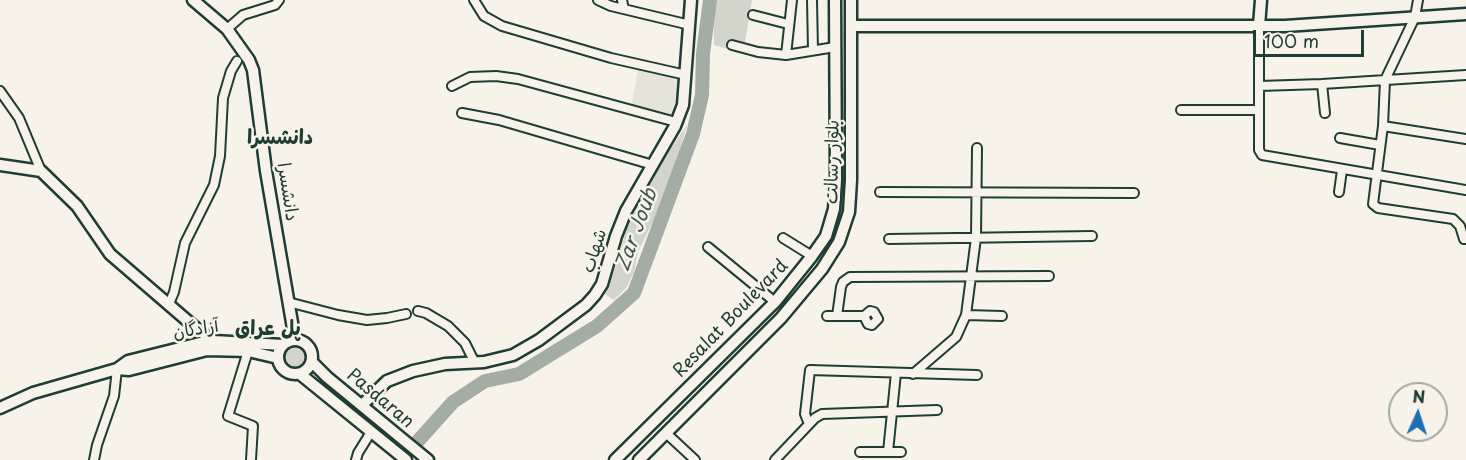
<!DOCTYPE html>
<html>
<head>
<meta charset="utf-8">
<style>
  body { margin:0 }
  #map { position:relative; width:1466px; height:460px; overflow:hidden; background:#f7f3e8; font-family:"Playpen Sans",sans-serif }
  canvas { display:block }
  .north { position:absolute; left:1388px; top:382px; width:60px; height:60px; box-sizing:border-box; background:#f7f3e8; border:2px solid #a1aaa0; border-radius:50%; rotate:3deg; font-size:16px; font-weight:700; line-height:24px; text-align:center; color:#1f3d34 }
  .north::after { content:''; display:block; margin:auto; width:21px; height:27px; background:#1f6fb2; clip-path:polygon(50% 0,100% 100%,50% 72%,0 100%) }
  .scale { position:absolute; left:1253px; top:30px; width:111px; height:27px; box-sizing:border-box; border:3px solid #1f3d34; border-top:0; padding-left:8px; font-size:18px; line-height:21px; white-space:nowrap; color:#1f3d34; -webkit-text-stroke:4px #f7f3e8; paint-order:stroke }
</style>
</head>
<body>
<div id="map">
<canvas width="1466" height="460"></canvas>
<div class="north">N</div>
<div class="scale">100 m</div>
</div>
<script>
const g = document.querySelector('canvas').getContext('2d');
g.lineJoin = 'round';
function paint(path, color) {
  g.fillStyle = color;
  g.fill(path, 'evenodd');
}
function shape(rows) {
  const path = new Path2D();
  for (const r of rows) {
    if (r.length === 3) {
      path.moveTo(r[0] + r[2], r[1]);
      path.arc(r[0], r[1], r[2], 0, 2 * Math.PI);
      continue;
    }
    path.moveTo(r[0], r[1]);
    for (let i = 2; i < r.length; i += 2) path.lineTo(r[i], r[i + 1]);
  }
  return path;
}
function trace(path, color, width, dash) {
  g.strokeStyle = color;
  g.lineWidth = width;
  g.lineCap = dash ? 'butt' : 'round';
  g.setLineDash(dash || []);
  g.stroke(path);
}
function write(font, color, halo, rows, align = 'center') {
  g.font = font + ' "Playpen Sans","Playpen Sans Arabic",sans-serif';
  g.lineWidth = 5;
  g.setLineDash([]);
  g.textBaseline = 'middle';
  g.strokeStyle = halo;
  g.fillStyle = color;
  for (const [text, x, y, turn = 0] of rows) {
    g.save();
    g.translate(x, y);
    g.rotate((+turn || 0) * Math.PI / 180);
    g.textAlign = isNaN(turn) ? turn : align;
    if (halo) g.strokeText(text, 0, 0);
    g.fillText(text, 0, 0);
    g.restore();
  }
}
const built = shape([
  [639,64,679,76,675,119,631,109]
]);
const green = shape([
  [714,0,752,0,743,54,714,45],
  [687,125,667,193,638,252,634,272,626,288,614,300,605,294,619,257,628,222,660,164],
  [295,358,13]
]);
const river = shape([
  [401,460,453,402,485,381,519,374,597,326,634,293,693,134,702,95,703,54,710,0]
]);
const street = shape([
  [474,0,484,16,502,26,611,58,686,75],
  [598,0,611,6,690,25],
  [622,0,624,9],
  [812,0,813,50],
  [1418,0,1415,17,1385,80,1383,126,1373,204,1378,208,1453,219,1460,226,1464,239,1466,239],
  [753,15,788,24],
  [1259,26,1259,150,1262,155,1466,190],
  [227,29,243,15,275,5,279,0],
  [732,45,758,52,786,55,835,47],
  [786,55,792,0],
  [1322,84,1325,113],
  [452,86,470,77,496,76,518,79,676,122],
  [1259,86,1322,84,1466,75],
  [0,91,19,118,41,171],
  [1181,110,1259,110],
  [462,113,499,120,653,165],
  [1383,126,1466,139],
  [1340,138,1380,145],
  [880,192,1134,193],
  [1339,192,1342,170],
  [783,238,812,256],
  [889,239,1092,236],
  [708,247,775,302],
  [288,302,338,315,367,320,387,318,406,314],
  [169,304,174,292,185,243,214,185,220,156,223,98,231,71,237,61],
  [418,311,426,313,448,326,465,343,475,363],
  [966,315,1002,316],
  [827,316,864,316,870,311,874,312,878,319,872,325,868,324,864,316],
  [837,316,841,287,843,282,850,277,1049,276],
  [248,351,228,416,253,426,251,460],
  [913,374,956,337,966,315,976,238,977,148],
  [809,424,805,414,810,370,977,375],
  [666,433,695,460],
  [860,452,901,452],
  [888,452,896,373],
  [94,460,97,445,114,396,117,369],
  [356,460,358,453,371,432],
  [775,460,815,418,822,414,937,410]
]);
const secondary = shape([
  [193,0,227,29,249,60,253,70,266,171,295,340],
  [851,26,1285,26,1466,14],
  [1259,26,1261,0],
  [0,165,41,171,77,206,110,254,197,329,214,341],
  [295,357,17],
  [312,362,327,377,428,460],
  [117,369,129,370,207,350,248,351,278,358],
  [300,374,406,460],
  [362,405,387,381,413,371,445,364,484,362,513,355,539,340,586,305,595,295,602,284,616,236,626,211,675,126,683,105,691,0],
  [0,408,33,393,117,369,128,361,200,343,214,341,283,345],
  [615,460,775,302,812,256,826,236,834,209,836,180,835,0],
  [639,460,781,318,822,269,839,242,849,212,851,180,851,0]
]);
const streetNames = [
  ["بلوار رسالت",833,162,-89],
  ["دانشسرا",287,192,81],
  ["شهاب",595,251,-72],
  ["Resalat Boulevard",731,319,-46],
  ["آزادگان",196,330,-9],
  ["Pasdaran",380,399,40]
];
const neighbourhoodNames = [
  ["دانشسرا",280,138],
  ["پل عراق",268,329]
];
const waterNames = [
  ["Zar Joub",637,230,-70]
];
paint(built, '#e5e4d9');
paint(green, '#d3d5ca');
trace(river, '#a4ada3', 14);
trace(street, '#1f3d34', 12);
trace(secondary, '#1f3d34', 15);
trace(street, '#f7f3e8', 8);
trace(secondary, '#f7f3e8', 10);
write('18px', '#1f3d34', '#f7f3e8', streetNames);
write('bold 20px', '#1f3d34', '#f7f3e8', neighbourhoodNames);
write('italic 20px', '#405950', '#f7f3e8', waterNames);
</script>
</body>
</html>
